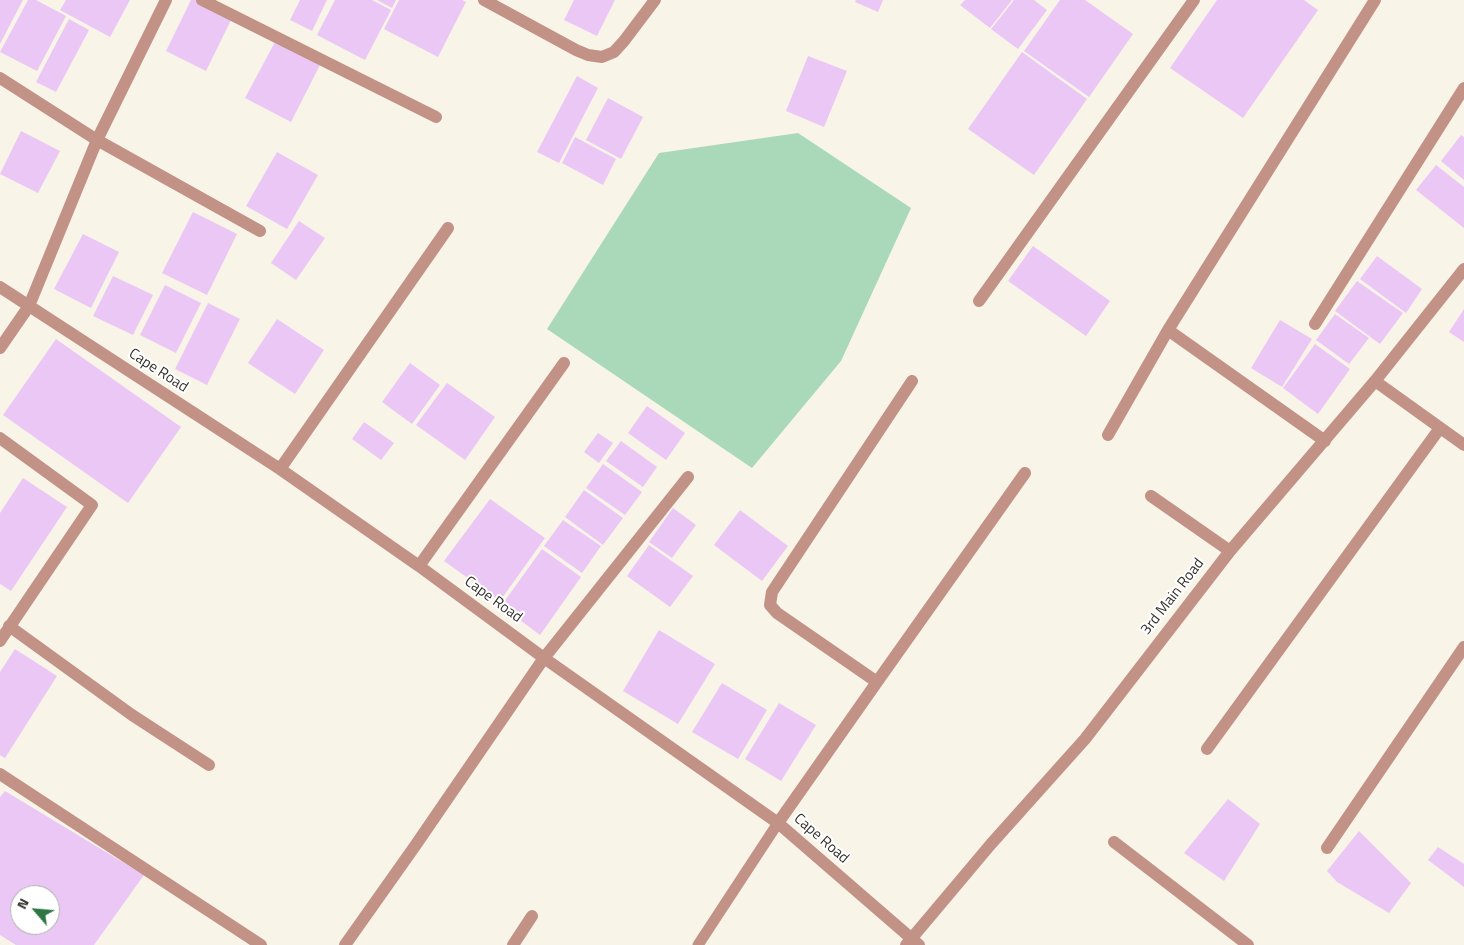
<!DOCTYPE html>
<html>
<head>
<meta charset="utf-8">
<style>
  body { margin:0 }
  #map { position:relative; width:1464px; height:945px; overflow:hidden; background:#f9f4e8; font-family:"Titillium Web",sans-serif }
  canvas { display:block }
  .north { position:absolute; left:10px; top:885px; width:50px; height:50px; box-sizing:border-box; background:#fff; border:1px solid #adadab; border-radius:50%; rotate:297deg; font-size:14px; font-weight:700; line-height:20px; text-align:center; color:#33322d }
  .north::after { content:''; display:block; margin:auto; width:18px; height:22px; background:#2e7744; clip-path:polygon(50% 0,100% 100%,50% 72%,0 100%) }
</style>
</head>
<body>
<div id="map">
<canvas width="1464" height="945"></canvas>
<div class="north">N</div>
</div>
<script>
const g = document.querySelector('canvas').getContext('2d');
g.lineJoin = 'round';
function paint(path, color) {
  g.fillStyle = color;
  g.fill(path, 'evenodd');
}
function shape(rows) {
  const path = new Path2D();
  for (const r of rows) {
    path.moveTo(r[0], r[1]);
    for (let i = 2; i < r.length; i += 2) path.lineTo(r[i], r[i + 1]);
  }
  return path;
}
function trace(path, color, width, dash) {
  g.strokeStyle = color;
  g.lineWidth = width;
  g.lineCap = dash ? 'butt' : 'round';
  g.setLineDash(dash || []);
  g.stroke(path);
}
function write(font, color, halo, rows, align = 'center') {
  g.font = font + ' "Titillium Web",sans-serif';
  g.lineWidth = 4;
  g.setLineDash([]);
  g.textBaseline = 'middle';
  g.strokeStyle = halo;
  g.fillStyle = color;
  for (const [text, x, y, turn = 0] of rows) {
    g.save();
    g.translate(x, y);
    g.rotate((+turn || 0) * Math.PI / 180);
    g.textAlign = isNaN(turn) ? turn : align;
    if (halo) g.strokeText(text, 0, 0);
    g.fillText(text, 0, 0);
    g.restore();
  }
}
const green = shape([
  [798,133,911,208,841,361,752,468,547,329,659,153]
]);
const building = shape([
  [0,0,23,0,0,44],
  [28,0,36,0,66,16,37,71,0,52],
  [66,0,130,0,110,37,60,10],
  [191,0,196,0,232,18,206,71,166,51],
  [300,0,327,0,312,31,290,20],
  [335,0,372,0,391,10,365,60,317,35],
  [377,0,396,0,392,8],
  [399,0,462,0,466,2,438,57,384,29],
  [574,0,615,0,597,36,564,20],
  [856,0,883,0,878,12,855,2],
  [965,0,1012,0,990,28,960,5],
  [1014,0,1034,0,1047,10,1018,49,991,29],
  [1060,0,1085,0,1133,34,1089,97,1024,51],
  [1217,0,1304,0,1318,10,1243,118,1170,68],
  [69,19,89,30,56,92,36,82],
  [275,42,320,65,291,122,245,98],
  [1022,52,1087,99,1034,175,968,129],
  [808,56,847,71,824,127,786,111],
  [577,76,598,88,559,163,537,152],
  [608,98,643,117,621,159,586,140],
  [21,131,60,151,38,193,0,174],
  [1461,135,1464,137,1464,180,1441,161],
  [575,137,616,159,603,185,562,163],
  [277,152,318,175,287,229,246,206],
  [1436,165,1464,187,1464,228,1416,190],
  [193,212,237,234,207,295,162,273],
  [299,221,325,238,296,280,271,263],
  [83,234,119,252,91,308,54,289],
  [1033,246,1110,301,1086,336,1008,281],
  [1377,256,1422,289,1406,313,1360,279],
  [113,276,153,295,133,335,93,316],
  [1357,281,1403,313,1380,344,1335,311],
  [165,285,201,303,176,353,140,335],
  [208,303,240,319,207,385,175,369],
  [1464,309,1464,342,1449,332],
  [1335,314,1369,338,1349,364,1316,340],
  [277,319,324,350,295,394,248,363],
  [1280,320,1312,339,1282,387,1251,368],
  [56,339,181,427,128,503,3,415],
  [1315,344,1350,369,1318,414,1283,388],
  [410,363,440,385,412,424,382,402],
  [447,383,495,417,465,460,416,425],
  [647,406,685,433,666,460,628,433],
  [364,422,394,443,381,460,352,439],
  [598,433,613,443,599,463,584,452],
  [621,441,657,467,643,487,606,461],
  [603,464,642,492,625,515,586,488],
  [23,478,67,507,11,591,0,584,0,513],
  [584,490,623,518,603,545,565,517],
  [490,499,545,538,500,601,444,561],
  [673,508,696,525,672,558,649,542],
  [740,510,788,546,762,581,714,545],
  [563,520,601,546,582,573,544,546],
  [649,545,693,576,670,607,627,576],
  [542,549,581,577,540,635,501,606],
  [659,630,715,664,678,724,623,691],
  [15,649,57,676,5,758,0,755,0,672],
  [722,683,767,710,738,759,692,732],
  [779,703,816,725,781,781,745,759],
  [5,791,144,875,94,945,16,945,0,935,0,797],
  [20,895,50,895,50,925,20,925],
  [1228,799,1260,824,1224,881,1184,853],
  [1359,831,1411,883,1389,913,1337,882,1327,871],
  [1438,847,1464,864,1464,887,1428,860]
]);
const service = shape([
  [698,945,778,823]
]);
const minor = shape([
  [202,0,436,117],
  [484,0,576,50,588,55,602,57,614,52,624,41,655,0],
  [0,78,97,140,260,231],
  [0,287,280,469,419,566,544,658,778,823,919,945],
  [979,301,1194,0],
  [1315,324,1464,88],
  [0,348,29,306,97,140,166,0],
  [1375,381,1464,445],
  [1108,435,1168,330],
  [0,438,92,505,0,641],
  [1325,441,1168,330,1375,0],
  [280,469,448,228],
  [1151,496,1230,551],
  [419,566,564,363],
  [9,626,132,715,209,765],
  [877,682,1025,473],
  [1207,749,1440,428],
  [0,774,261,945],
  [778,823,877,682,777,613,770,605,772,592,912,381],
  [1114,842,1248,945],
  [1327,848,1464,647],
  [345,945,415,846,544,658,688,477],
  [513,945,532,916],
  [906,945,991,844,1085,739,1230,551,1375,381,1464,269]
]);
const streetNames = [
  ["Cape Road",158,371,33],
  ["3rd Main Road",1173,597,-52],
  ["Cape Road",493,600,36],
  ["Cape Road",821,839,41]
];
paint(green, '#aad9ba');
paint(building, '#eac7f5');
trace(service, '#c29287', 11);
trace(minor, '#c29287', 12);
write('15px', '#33322d', '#fff', streetNames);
</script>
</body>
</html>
